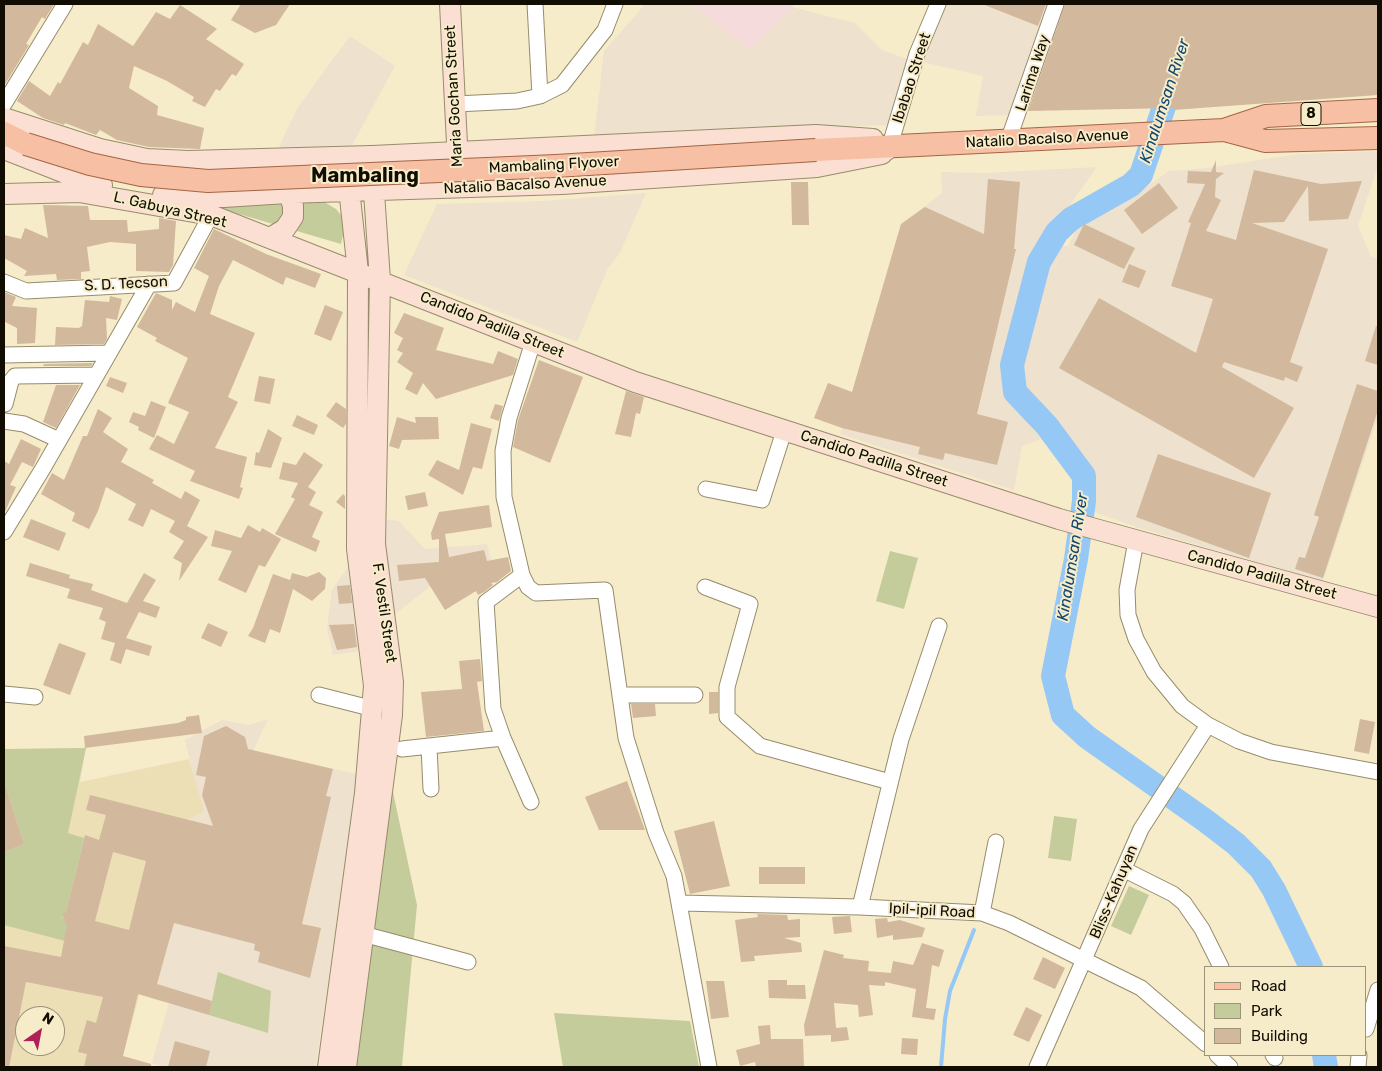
<!DOCTYPE html>
<html>
<head>
<meta charset="utf-8">
<style>
  body { margin:0 }
  #map { position:relative; width:1382px; height:1071px; overflow:hidden; background:#f7ecc9; font-family:Rubik,sans-serif }
  canvas { display:block }
  .frame { position:absolute; inset:0; border:5px solid #110d03; pointer-events:none }
  .legend { position:absolute; left:1204px; top:966px; width:162px; height:90px; box-sizing:border-box; background:#f7ecc9; border:1px solid #9b937a; margin:0; padding:6px 9px; list-style:none; font-size:15px; color:#110d03 }
  .legend li { display:flex; align-items:center; gap:10px; height:25px }
  .legend b { width:25px; border:1px solid #9b937a }
  .north { position:absolute; left:15px; top:1006px; width:50px; height:50px; box-sizing:border-box; background:#f7ecc9; border:1px solid #9b937a; border-radius:50%; rotate:33deg; font-size:14px; font-weight:700; line-height:20px; text-align:center; color:#110d03 }
  .north::after { content:''; display:block; margin:auto; width:18px; height:22px; background:#af2058; clip-path:polygon(50% 0,100% 100%,50% 72%,0 100%) }
</style>
</head>
<body>
<div id="map">
<canvas width="1382" height="1071"></canvas>
<div class="frame"></div>
<ul class="legend">
<li><b style="height:6px;background:#f7bfa4"></b>Road</li>
<li><b style="height:14px;background:#c5cc9c"></b>Park</li>
<li><b style="height:14px;background:#d2b89d"></b>Building</li>
</ul>
<div class="north">N</div>
</div>
<script>
const g = document.querySelector('canvas').getContext('2d');
g.lineJoin = 'round';
function paint(path, color) {
  g.fillStyle = color;
  g.fill(path, 'evenodd');
}
function shape(rows) {
  const path = new Path2D();
  for (const r of rows) {
    path.moveTo(r[0], r[1]);
    for (let i = 2; i < r.length; i += 2) path.lineTo(r[i], r[i + 1]);
  }
  return path;
}
function trace(path, color, width, dash) {
  g.strokeStyle = color;
  g.lineWidth = width;
  g.lineCap = dash ? 'butt' : 'round';
  g.setLineDash(dash || []);
  g.stroke(path);
}
function write(font, color, halo, rows, align = 'center') {
  g.font = font + ' Rubik,sans-serif';
  g.lineWidth = 4;
  g.setLineDash([]);
  g.textBaseline = 'middle';
  g.strokeStyle = halo;
  g.fillStyle = color;
  for (const [text, x, y, turn = 0] of rows) {
    g.save();
    g.translate(x, y);
    g.rotate((+turn || 0) * Math.PI / 180);
    g.textAlign = isNaN(turn) ? turn : align;
    if (halo) g.strokeText(text, 0, 0);
    g.fillText(text, 0, 0);
    g.restore();
  }
}
const commercial = shape([
  [645,4,689,4,751,48,792,7,855,23,882,50,910,60,891,125,690,132,594,139,604,51],
  [946,4,1052,4,1015,115,976,116,983,76,922,62],
  [350,36,395,66,350,149,277,151,298,107],
  [1378,151,1378,166,1358,226,1371,257,1378,259,1378,417,1323,581,1139,528,1092,511,1091,466,1084,455,1054,426,1030,395,1019,377,1021,348,1055,246,1068,246,1076,230,1124,203,1169,171,1207,168,1299,154],
  [1097,167,1033,257,1003,369,1012,393,1027,422,1041,439,1022,446,1014,490,840,434,901,224,942,193,941,172,986,173],
  [646,193,620,253,608,268,577,342,404,275,437,204,543,201],
  [380,519,399,521,425,549,487,544,492,563,440,579,391,617],
  [352,561,362,651,333,655,327,628,332,590],
  [268,719,253,751,357,774,316,1067,166,1067,152,1063,169,1003,138,994,182,835,193,774,185,740,222,720,249,725]
]);
const industrial = shape([
  [689,4,796,4,751,49]
]);
const built = shape([
  [86,748,80,782,189,759,204,812,186,820,120,1067,4,1067,4,749],
  [25,1016,55,1016,55,1046,25,1046]
]);
const green = shape([
  [316,197,336,209,346,221,341,244,198,202],
  [890,551,918,558,904,609,876,601],
  [86,748,68,833,84,838,66,912,62,917,69,923,65,941,4,925,4,852,24,844,6,788,4,789,4,749],
  [390,778,417,905,402,1066,414,1067,354,1067],
  [1054,816,1077,819,1071,861,1048,858],
  [1129,886,1149,895,1131,935,1111,926],
  [218,972,271,991,268,1033,209,1015],
  [554,1013,690,1021,699,1067,563,1067]
]);
const stream = shape([
  [941,1067,945,1019,950,991,974,930]
]);
const river = shape([
  [1174,77,1141,175,1131,185,1071,219,1057,232,1039,262,1012,365,1015,392,1047,426,1084,476,1084,501,1076,559,1053,676,1063,715,1087,737,1206,821,1236,844,1261,869,1274,890,1311,967],
  [1324,1055,1326,1067]
]);
const building = shape([
  [4,4,54,4,45,19,42,17,26,44,29,45,4,86],
  [241,4,290,4,276,25,255,33,231,20],
  [982,4,1046,4,1038,26],
  [1065,4,1378,4,1378,95,1173,110,1174,108,1028,111],
  [180,5,217,29,206,39,244,64,236,76,232,74,220,91,216,89,205,107,192,101,194,97,167,81,134,66,129,88,158,106,157,115,204,128,200,149,149,147,117,140,100,130,96,135,65,123,64,125,43,118,17,101,29,81,50,96,58,82,60,84,83,42,88,45,98,24,133,46,156,12,170,19],
  [1216,160,1216,172,1224,173,1216,179,1215,197,1221,200,1206,231,1236,240,1254,170,1321,184,1362,181,1348,219,1309,221,1308,186,1284,222,1252,223,1328,249,1290,362,1303,367,1297,382,1285,377,1284,381,1224,362,1222,367,1294,408,1254,478,1059,368,1099,298,1196,353,1213,299,1171,286,1191,223,1188,222,1205,184,1187,183,1188,171,1211,172],
  [988,179,1020,182,1014,249,1016,249,977,414,1008,422,997,465,945,453,943,460,918,454,920,447,842,428,814,418,828,383,852,392,901,224,925,207,984,234],
  [791,182,808,182,809,225,792,225],
  [1159,183,1178,208,1142,234,1124,210],
  [43,205,88,206,90,220,127,220,128,232,159,229,159,218,176,221,173,265,169,272,136,271,136,244,110,242,87,247,90,271,81,272,81,279,57,280,56,274,24,276,27,271,4,258,4,235,21,239,25,228,48,238],
  [1084,224,1135,248,1124,269,1074,245],
  [214,229,266,254,321,274,315,288,286,277,283,285,233,260,219,286,210,314,255,333,228,397,238,402,215,448,247,457,240,487,243,488,239,499,190,481,195,471,149,449,157,435,174,444,189,412,168,403,188,358,155,341,157,338,137,327,156,293,172,300,172,310,176,302,195,312,209,276,194,268],
  [1129,264,1146,271,1139,288,1122,282],
  [4,292,16,297,12,306,37,308,35,343,17,344,17,328,5,322,4,324],
  [110,296,122,299,117,320,106,318,107,339,104,344,55,345,56,327,79,328,82,326,85,300,109,302],
  [325,305,343,312,331,341,314,334],
  [404,313,444,328,436,350,493,364,498,351,518,359,513,375,436,399,423,383,417,395,405,389,413,373,397,362,403,353,397,350,403,338,394,333],
  [1376,326,1378,326,1378,365,1365,361],
  [539,360,583,377,550,463,513,447,518,420],
  [93,363,91,366,43,366,44,364],
  [259,376,275,379,270,404,254,401],
  [110,377,127,383,123,393,106,386],
  [1357,384,1378,391,1378,410,1323,578,1295,569,1299,557,1305,558,1319,517,1314,515],
  [56,385,80,385,56,428,43,422],
  [626,391,644,397,640,414,636,413,631,437,615,434],
  [151,401,166,407,154,438,138,430,139,427,129,422,133,412,145,416],
  [336,402,346,409,346,424,343,428,326,416],
  [495,404,503,406,499,421,490,418],
  [98,409,112,418,103,432,128,449,121,462,154,480,152,483,181,499,185,491,200,500,187,526,208,537,179,581,182,563,173,558,184,541,169,532,175,521,151,509,143,527,128,520,136,504,106,487,98,511,89,529,72,521,75,513,41,494,52,473,64,480,83,436,87,436],
  [297,415,318,425,314,435,292,426],
  [397,417,416,423,415,417,438,417,439,439,402,440,399,449,389,446],
  [471,423,492,429,482,469,473,467,463,495,428,475,437,460,459,470],
  [268,429,282,438,271,468,254,465,256,452,259,453],
  [21,439,41,449,33,467,22,462,10,485,16,487,4,514,4,461,9,464],
  [304,452,323,465,308,487,316,492,309,505,323,512,312,537,320,541,316,552,275,534,295,499,291,497,298,483,279,479,283,462,296,465],
  [1158,454,1271,493,1249,558,1136,517],
  [425,492,428,506,408,510,405,496],
  [343,494,345,496,345,509,336,502],
  [489,505,492,527,445,534,449,557,484,550,487,561,508,557,511,571,497,582,491,583,493,585,484,592,478,595,476,591,445,610,425,578,399,581,397,565,439,562,439,539,432,540,431,533,439,512],
  [31,519,66,533,59,551,23,537],
  [248,525,260,532,262,528,281,539,265,567,259,565,246,593,218,580,232,551,211,546,215,530,241,538],
  [30,563,70,575,69,578,93,584,91,590,127,603,144,573,156,580,143,601,160,607,156,618,139,612,126,638,152,646,149,656,126,649,121,664,110,660,115,643,101,639,106,622,99,619,103,608,67,598,70,589,26,576],
  [319,572,326,578,325,589,312,601,293,589,280,633,270,629,265,643,248,636,253,628,273,574,290,580,292,573,307,577],
  [350,585,352,603,339,604,337,586],
  [208,623,228,632,221,647,201,638],
  [354,624,357,647,337,650,329,625],
  [59,643,86,653,70,695,43,685],
  [480,659,482,681,477,682,484,731,426,737,421,692,462,689,459,661],
  [709,692,718,692,718,713,709,714],
  [631,704,655,704,656,716,633,718],
  [199,715,202,733,85,748,84,736,178,723,186,720,186,717],
  [1360,719,1375,722,1369,754,1354,751],
  [226,726,245,737,248,749,333,769,326,796,331,797,302,924,321,928,310,978,258,962,260,952,254,950,255,944,174,923,157,984,212,1001,209,1015,138,994,123,1056,151,1064,151,1067,84,1067,87,1054,78,1052,87,1020,96,1023,103,997,26,982,9,1067,4,1067,4,946,61,957,67,925,62,915,66,912,85,835,99,840,106,815,86,810,90,795,213,826,202,795,206,777,196,775,204,736],
  [113,852,146,861,129,930,95,921],
  [627,781,645,830,599,830,585,797],
  [4,788,6,788,24,844,4,852],
  [714,821,730,886,690,894,674,831],
  [759,867,805,867,805,884,759,884],
  [757,914,787,915,788,920,800,919,800,937,784,938,801,943,802,952,754,956,755,961,741,962,735,920,758,917],
  [850,916,852,932,834,934,832,917],
  [887,918,888,922,900,920,925,928,922,937,893,940,893,935,877,938,875,919],
  [922,943,944,950,939,967,932,965,926,1008,936,1009,934,1020,912,1017,916,989,885,982,885,986,869,985,873,1015,859,1017,858,1005,834,1003,836,1028,847,1027,849,1040,831,1042,831,1035,805,1036,804,1025,824,950,844,955,843,958,869,961,868,971,891,973,893,961,913,965],
  [1043,957,1065,968,1055,989,1033,979],
  [768,980,787,980,787,985,805,985,806,999,769,998],
  [706,981,724,981,729,1017,711,1019],
  [1026,1007,1042,1015,1029,1042,1013,1035],
  [770,1025,771,1039,803,1039,804,1067,756,1067,755,1062,740,1066,736,1050,760,1044,758,1026],
  [902,1038,918,1039,917,1055,901,1054],
  [175,1041,210,1051,206,1067,168,1067]
]);
const street = shape([
  [535,4,540,96],
  [4,104,65,4],
  [456,104,517,101,540,96,562,85,605,30,615,4],
  [1008,141,1056,4],
  [888,152,917,54,938,4],
  [4,282,26,291,174,283,211,215],
  [533,342,509,418,503,451,504,497,522,575,528,587,536,593,605,590,626,738,656,833,674,876,709,1067],
  [4,355,109,353],
  [5,404,11,381,15,376,96,375],
  [4,421,24,424,59,440],
  [706,489,762,500,784,431],
  [4,532,42,470,149,284],
  [1136,541,1127,590,1128,615,1136,639,1154,672,1182,706,1208,725,1239,741,1271,752,1378,772],
  [522,575,486,602,493,709,503,738,531,802],
  [705,587,750,604,727,687,727,717,760,746,890,782],
  [4,694,35,697],
  [319,695,374,709],
  [621,695,695,695],
  [429,747,431,789],
  [402,749,503,738],
  [1125,870,1173,894,1184,903,1202,929,1221,967],
  [680,903,860,907,982,913,1009,923,1141,988,1206,1044],
  [860,907,901,739,939,626],
  [982,913,996,842],
  [363,934,468,962],
  [1366,1029,1378,990],
  [1217,1055,1230,1067],
  [1273,1055,1275,1058],
  [1037,1067,1141,829,1208,725],
  [1358,1067,1359,1055]
]);
const secondary = shape([
  [450,4,458,164],
  [4,118,100,149,147,159,188,161,372,156,816,135,873,139],
  [4,149,83,180,102,185],
  [4,194,79,192,211,215,635,382,1059,519,1378,607],
  [163,195,224,197,287,193,562,184,817,167,882,154],
  [270,238,285,229,293,217,293,206,286,183],
  [328,1067,365,793,374,686,357,549,358,272,348,179],
  [346,1067,392,715,393,682,375,544,380,280,373,178]
]);
const primary = shape([
  [1224,130,1265,141,1378,138],
  [4,133,26,144],
  [816,150,1224,130,1266,116,1378,110]
]);
const primaryBridge = shape([
  [26,144,90,164,141,175,208,181,556,166,816,150]
]);
const shields = [
  [1311,114,20]
];
const shieldNames = [
  ["8",1311,114]
];
const streetNames = [
  ["Larima Way",1033,73,-72],
  ["Ibabao Street",912,78,-72],
  ["Maria Gochan Street",454,96,-93],
  ["Natalio Bacalso Avenue",1047,139,-3],
  ["Mambaling Flyover",554,165,-3],
  ["Natalio Bacalso Avenue",525,185,-3],
  ["L. Gabuya Street",170,210,13],
  ["S. D. Tecson",126,284,-3],
  ["Candido Padilla Street",492,325,22],
  ["Candido Padilla Street",874,459,18],
  ["Candido Padilla Street",1262,575,15],
  ["F. Vestil Street",384,613,82],
  ["Bliss-Kahuyan",1114,892,-67],
  ["Ipil-ipil Road",932,911,3]
];
const waterNames = [
  ["Kinalumsan River",1165,101,-72],
  ["Kinalumsan River",1073,557,-81]
];
const districtNames = [
  ["Mambaling",365,176]
];
paint(commercial, '#eee1cd');
paint(industrial, '#f6dbdc');
paint(built, '#ecdfb5');
paint(green, '#c5cc9c');
trace(stream, '#96c8f5', 4);
trace(river, '#96c8f5', 24);
paint(building, '#d2b89d');
trace(street, '#968c6c', 17);
trace(secondary, '#968c6c', 22);
trace(primary, '#a36545', 24);
trace(street, '#fff', 15);
trace(secondary, '#fbdfd2', 20);
trace(primary, '#f7bfa4', 22);
trace(primaryBridge, '#a36545', 24, []);
trace(primaryBridge, '#f7bfa4', 22);
for (const [x, y, w] of shields) {
  const box = new Path2D();
  box.roundRect(x - w / 2, y - 11.5, w, 23, 4);
  g.fillStyle = '#f7ecc9';
  g.fill(box);
  trace(box, '#110d03', 1);
}
write('bold 14px', '#110d03', null, shieldNames);
write('15px', '#110d03', '#f7ecc9', streetNames);
write('italic 16px', '#104771', '#f7ecc9', waterNames);
write('bold 20px', '#110d03', '#f7ecc9', districtNames);
</script>
</body>
</html>
